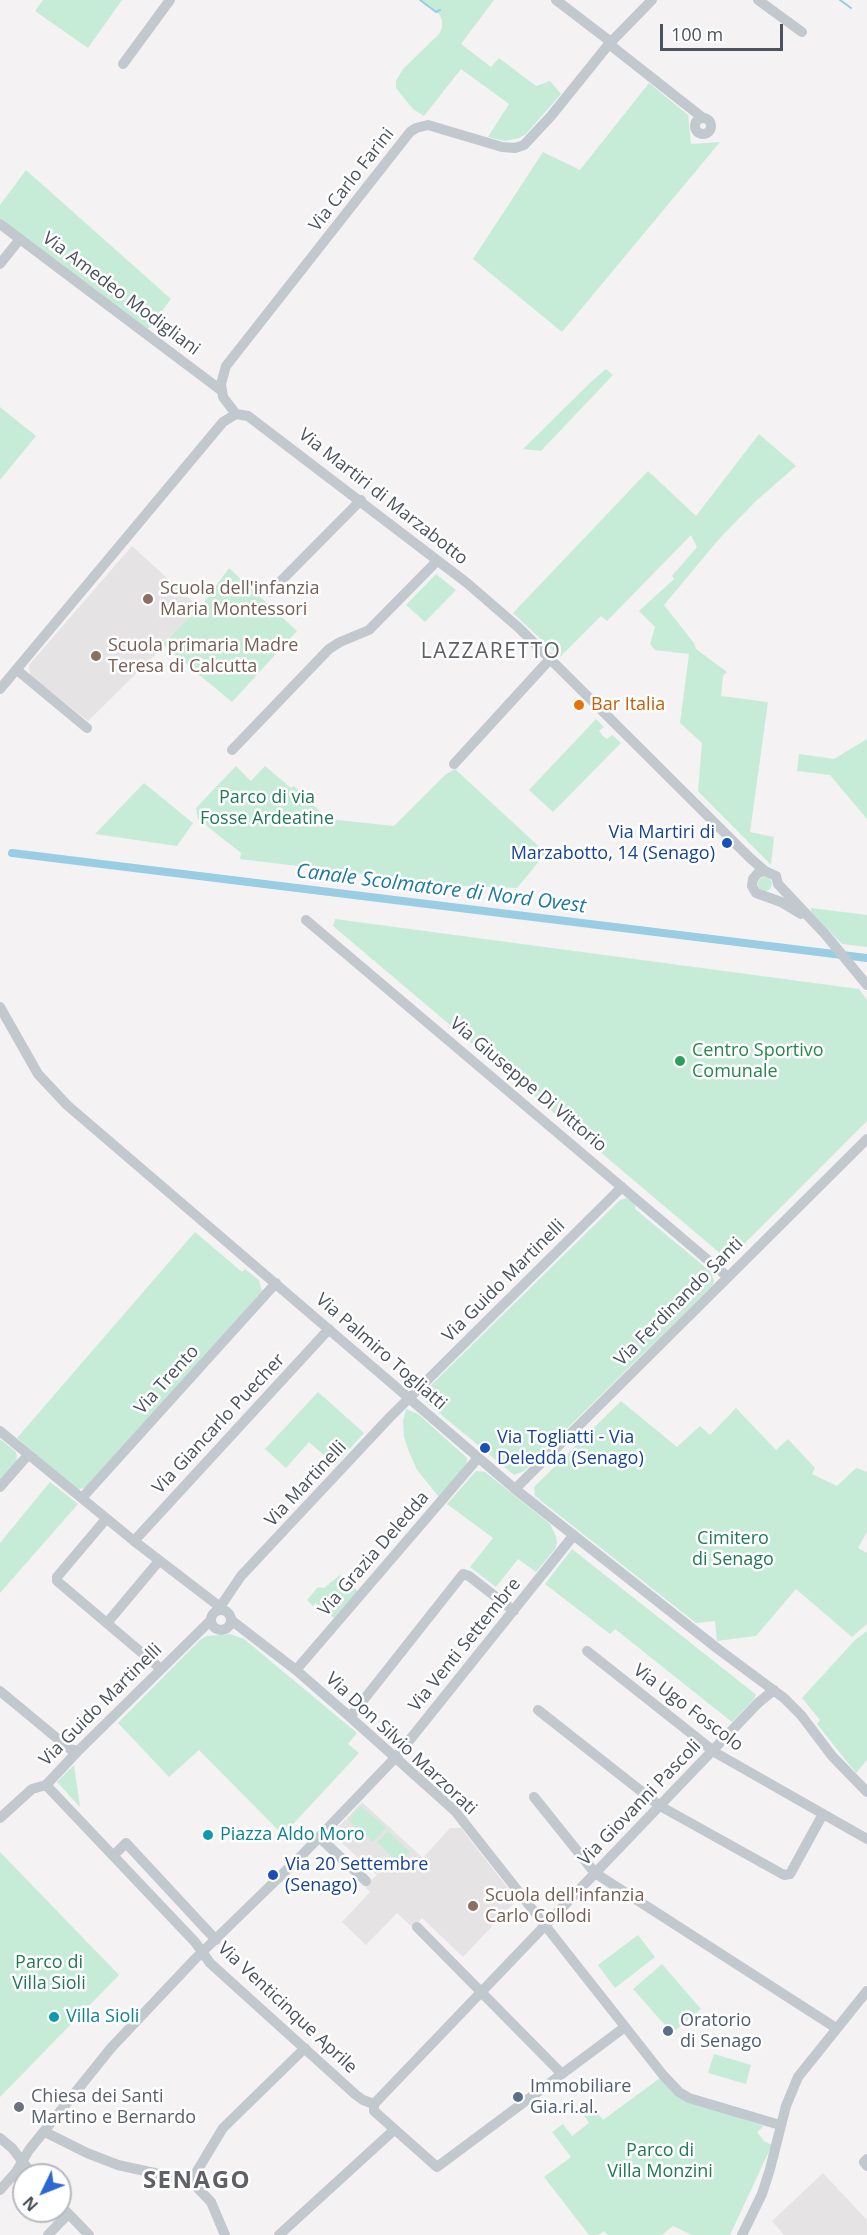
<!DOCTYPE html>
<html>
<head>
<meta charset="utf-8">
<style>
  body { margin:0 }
  #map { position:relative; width:867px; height:2235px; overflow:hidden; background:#f4f2f2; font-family:"Open Sans",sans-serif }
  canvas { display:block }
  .north { position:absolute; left:12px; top:2163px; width:60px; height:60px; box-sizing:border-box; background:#fff; border:2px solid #b7babe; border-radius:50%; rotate:227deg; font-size:16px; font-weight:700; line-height:24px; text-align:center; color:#4b535d }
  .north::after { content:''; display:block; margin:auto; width:21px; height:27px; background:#2d67d2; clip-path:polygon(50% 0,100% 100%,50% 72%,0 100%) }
  .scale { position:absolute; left:660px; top:24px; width:123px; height:27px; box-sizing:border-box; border:3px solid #4b535d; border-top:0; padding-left:8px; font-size:18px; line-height:21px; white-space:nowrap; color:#4b535d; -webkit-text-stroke:4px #fff; paint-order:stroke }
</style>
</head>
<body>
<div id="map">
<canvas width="867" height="2235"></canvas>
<div class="north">N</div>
<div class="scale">100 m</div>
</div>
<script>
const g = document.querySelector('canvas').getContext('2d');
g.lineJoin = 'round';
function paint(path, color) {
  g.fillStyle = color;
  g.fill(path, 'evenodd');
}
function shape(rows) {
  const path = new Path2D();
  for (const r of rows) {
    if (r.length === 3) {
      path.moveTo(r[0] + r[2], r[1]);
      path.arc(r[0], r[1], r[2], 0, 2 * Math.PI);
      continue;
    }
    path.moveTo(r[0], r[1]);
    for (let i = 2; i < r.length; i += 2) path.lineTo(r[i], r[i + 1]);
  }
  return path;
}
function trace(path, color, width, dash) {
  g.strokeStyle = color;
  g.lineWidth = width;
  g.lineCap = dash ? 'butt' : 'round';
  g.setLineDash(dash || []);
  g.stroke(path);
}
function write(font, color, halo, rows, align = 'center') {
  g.font = font + ' "Open Sans",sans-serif';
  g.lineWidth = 5;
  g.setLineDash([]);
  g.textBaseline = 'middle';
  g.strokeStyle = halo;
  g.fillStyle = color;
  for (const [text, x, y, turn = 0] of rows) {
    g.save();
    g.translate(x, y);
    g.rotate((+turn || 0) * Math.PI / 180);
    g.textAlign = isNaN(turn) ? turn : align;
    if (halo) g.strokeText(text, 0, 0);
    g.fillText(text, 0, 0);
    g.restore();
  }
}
const education = shape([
  [132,546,200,608,162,643,164,646,88,721,30,675,29,665],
  [362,1802,423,1858,450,1828,461,1828,517,1900,463,1957,422,1918,413,1928,397,1913,366,1945,342,1922,370,1892,365,1886,377,1875,332,1834],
  [823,2173,867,2220,867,2235,784,2235,772,2221]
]);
const green = shape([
  [43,0,122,0,88,48,35,11],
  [420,0,494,0,461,44,491,67,499,58,536,86,550,81,561,94,526,134,519,138,505,141,488,137,509,104,461,69,424,116,413,109,396,88,396,81,403,69,439,34,442,28,442,20,439,14],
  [649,83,688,115,691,144,720,142,562,332,473,259,543,152,580,170],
  [26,170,171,299,148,329,0,220,0,205],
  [606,369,613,375,541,451,523,449,592,381],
  [0,407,36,436,0,480],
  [759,434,796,466,756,501,719,539,664,605,694,643,696,649,727,672,723,676,721,696,768,702,750,832,774,837,771,865,698,791,702,743,680,723,689,654,655,650,650,644,655,627,639,611,674,579,672,576,697,547,691,535,607,621,601,616,560,657,513,613,648,471,696,516],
  [229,568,297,631,232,702,162,644,203,604],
  [436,574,456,590,425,622,406,605],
  [596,719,604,727,599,731,603,736,607,739,612,735,621,743,553,812,529,790],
  [867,739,867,819,830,775,797,771,799,754,834,759],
  [236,766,251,781,265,766,291,788,294,786,328,819,394,826,446,774,455,769,546,853,517,888,462,886,240,859,241,853,198,819,196,808],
  [144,783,193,823,177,846,95,834],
  [765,884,7],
  [811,908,867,915,867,947,842,944,811,912],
  [335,919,859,989,867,1000,867,1121,728,1260,333,926],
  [626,1198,636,1203,635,1209,711,1272,714,1281,712,1286,524,1471,514,1475,426,1402,424,1397,425,1391,620,1200],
  [195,1232,242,1272,245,1269,259,1280,262,1291,85,1488,77,1489,17,1438],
  [318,1392,364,1433,335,1465,309,1442,286,1468,265,1449],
  [621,1401,677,1447,700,1426,710,1435,736,1408,776,1450,788,1439,815,1468,812,1474,837,1486,856,1468,867,1472,867,1532,858,1548,867,1553,867,1624,852,1637,796,1589,756,1636,717,1641,715,1621,696,1623,535,1496,534,1487],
  [406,1409,418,1414,467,1458,467,1464,439,1497,417,1470,409,1452,404,1437,403,1421],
  [0,1439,16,1452,17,1461,0,1481],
  [476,1471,485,1472,550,1524,556,1536,557,1543,555,1549,536,1572,518,1559,496,1587,470,1567,493,1538,447,1504],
  [50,1482,78,1504,0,1593,0,1543],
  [572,1549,754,1693,756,1695,754,1699,732,1722,615,1629,610,1634,545,1584],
  [340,1575,358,1591,334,1618,316,1603,313,1606,307,1600,318,1587,324,1588],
  [867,1631,867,1760,856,1773,817,1724,820,1720,802,1698,855,1640],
  [230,1634,244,1639,357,1733,348,1744,359,1753,283,1835,199,1750,169,1777,118,1723,200,1640,207,1636],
  [74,1765,80,1807,57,1782],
  [361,1806,386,1828,373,1842,348,1820],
  [388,1831,410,1852,399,1863,377,1842],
  [0,1852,119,1975,0,2097],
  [638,1935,655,1957,615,1988,598,1965],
  [662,1964,701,2009,672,2033,633,1989],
  [714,2054,751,2065,746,2084,708,2073],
  [660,2078,688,2101,764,2126,757,2132,764,2141,772,2145,730,2235,692,2235,673,2226,662,2235,608,2235,604,2231,598,2235,589,2235,544,2177,571,2157,552,2132,563,2124,572,2136,589,2123,580,2110,590,2103,603,2120]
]);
const stream = shape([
  [420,0,436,12,440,10],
  [840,0,851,8]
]);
const canal = shape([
  [12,853,867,958]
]);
const minor = shape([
  [556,0,611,42],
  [758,0,802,32],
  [609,44,703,118],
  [123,64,170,0],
  [703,126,8],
  [0,224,222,391],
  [0,264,20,239],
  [236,414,223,397,221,384,226,366,410,132,416,128,428,125,502,147,515,148,524,145,551,116,609,44,652,0],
  [270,592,361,500],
  [17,670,87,728],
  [0,689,223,422,236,414,248,416,467,583,519,628,750,858,765,871,776,876,778,884,825,934,867,985],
  [232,750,329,649,340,642,369,630,437,561],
  [454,764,551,658],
  [765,871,758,873,753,879,752,886,756,893,781,902,801,914],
  [306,920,728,1277],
  [0,1007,38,1074,67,1105,515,1489,718,1649,784,1698,801,1715,832,1756,867,1792],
  [0,1431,134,1541,211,1600,220,1607,219,1610],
  [0,1487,28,1455],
  [515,1489,867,1139],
  [82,1498,276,1283],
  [106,1519,57,1577,57,1581,161,1669],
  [134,1541,329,1329],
  [220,1607,241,1576,390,1417,622,1187],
  [221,1620,10],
  [231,1620,296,1670,350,1717,455,1811,663,2075,679,2092,689,2098,780,2125],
  [107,1623,159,1561],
  [587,1651,716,1753,867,1839],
  [296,1670,478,1458],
  [0,1691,70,1749,78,1751],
  [538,1710,660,1806,784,1875,790,1874,823,1814],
  [350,1717,463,1574,469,1576,514,1611],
  [46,1785,195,1942,210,1963,356,2095,363,2100,374,2104],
  [534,1797,595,1873,836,2028],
  [0,1818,32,1789,46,1785,78,1751,210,1621],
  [320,1838,366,1881],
  [113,1856,126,1843,216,1940],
  [417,1927,562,2074],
  [374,2104,758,1703,774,1690],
  [374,2104,374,2111,437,2167,625,2027],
  [45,2132,87,2153,118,2165,191,2181,211,2202,225,2235],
  [0,2138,12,2148,33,2175],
  [867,2159,864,2162,867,2166],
  [191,2181,223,2128,305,2048],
  [0,2190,16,2172,29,2150,111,2048,195,1959,302,1855,396,1757,573,1536],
  [60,2205,89,2235],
  [48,2235,68,2214],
  [279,2235,394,2130],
  [742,2235,762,2194,770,2169,786,2106,798,2077,867,1991]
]);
const markers = [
  [148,599,6,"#8d6e63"],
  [96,656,6,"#8d6e63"],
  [579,705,6,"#e8710a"],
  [727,843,6,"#1a4fb4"],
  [680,1061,6,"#2e9e5b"],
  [485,1448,6,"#1a4fb4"],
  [208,1835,6,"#0f9aa8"],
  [273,1875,6,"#1a4fb4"],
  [473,1906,6,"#8d6e63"],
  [54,2017,6,"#0f9aa8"],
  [668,2031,6,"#5c6f8a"],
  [518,2097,6,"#5c6f8a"],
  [19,2107,6,"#6b7280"]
];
const streetNames = [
  ["Via Carlo Farini",352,180,-52],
  ["Via Amedeo Modigliani",121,294,37],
  ["Via Martiri di Marzabotto",383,497,38],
  ["Via Giuseppe Di Vittorio",528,1085,40],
  ["Via Guido Martinelli",504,1281,-45],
  ["Via Ferdinando Santi",679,1302,-45],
  ["Via Palmiro Togliatti",381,1352,41],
  ["Via Trento",167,1380,-48],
  ["Via Giancarlo Puecher",219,1424,-47],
  ["Via Martinelli",306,1484,-47],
  ["Via Grazia Deledda",374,1554,-49],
  ["Via Venti Settembre",465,1645,-51],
  ["Via Guido Martinelli",101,1705,-45],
  ["Via Ugo Foscolo",688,1708,37],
  ["Via Don Silvio Marzorati",401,1744,43],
  ["Via Giovanni Pascoli",640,1803,-46],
  ["Via Venticinque Aprile",287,2008,43]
];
const educationNames = [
  ["Scuola dell'infanzia",160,589],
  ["Maria Montessori",160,610],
  ["Scuola primaria Madre",108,646],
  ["Teresa di Calcutta",108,667],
  ["Scuola dell'infanzia",485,1896],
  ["Carlo Collodi",485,1917]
];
const foodNames = [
  ["Bar Italia",591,705]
];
const parkNames = [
  ["Parco di via",267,798],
  ["Fosse Ardeatine",267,819],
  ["Cimitero",733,1539],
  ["di Senago",733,1560],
  ["Parco di",49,1963],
  ["Villa Sioli",49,1984],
  ["Parco di",660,2151],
  ["Villa Monzini",660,2172]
];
const transitNames = [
  ["Via Martiri di",715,833,"right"],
  ["Marzabotto, 14 (Senago)",715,854,"right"],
  ["Via Togliatti - Via",497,1438],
  ["Deledda (Senago)",497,1459],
  ["Via 20 Settembre",285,1865],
  ["(Senago)",285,1886]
];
const leisureNames = [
  ["Centro Sportivo",692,1051],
  ["Comunale",692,1072]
];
const cultureNames = [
  ["Piazza Aldo Moro",220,1835],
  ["Villa Sioli",66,2017]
];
const serviceNames = [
  ["Oratorio",680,2021],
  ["di Senago",680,2042],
  ["Immobiliare",530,2087],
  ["Gia.ri.al.",530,2108]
];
const worshipNames = [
  ["Chiesa dei Santi",31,2097],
  ["Martino e Bernardo",31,2118]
];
const waterNames = [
  ["Canale Scolmatore di Nord Ovest",441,889,7]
];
const quarterNames = [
  ["LAZZARETTO",491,652]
];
const districtNames = [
  ["SENAGO",197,2181]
];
paint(education, '#e5e3e3');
paint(green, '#c6ecd8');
trace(stream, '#98cde4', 2);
trace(canal, '#98cde4', 8);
trace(minor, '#c1c8ce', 10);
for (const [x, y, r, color] of markers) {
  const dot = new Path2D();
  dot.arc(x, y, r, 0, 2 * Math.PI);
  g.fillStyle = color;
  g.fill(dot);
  trace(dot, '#fff', 2);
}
write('18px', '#4b535d', '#fff', streetNames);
write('18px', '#785e54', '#fff', educationNames, 'left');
write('18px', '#c56008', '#fff', foodNames, 'left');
write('18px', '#227955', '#fff', parkNames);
write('18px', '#164399', '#fff', transitNames, 'left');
write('18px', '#27864d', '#fff', leisureNames, 'left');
write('18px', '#0d838f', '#fff', cultureNames, 'left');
write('18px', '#4e5e75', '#fff', serviceNames, 'left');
write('18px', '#5b616d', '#fff', worshipNames, 'left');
write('italic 20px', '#1c79a0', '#fff', waterNames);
g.letterSpacing = '1.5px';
write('21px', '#5f6166', '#fff', quarterNames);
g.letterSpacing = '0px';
g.letterSpacing = '1.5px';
write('bold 24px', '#5f6166', '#fff', districtNames);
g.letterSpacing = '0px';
</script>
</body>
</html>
